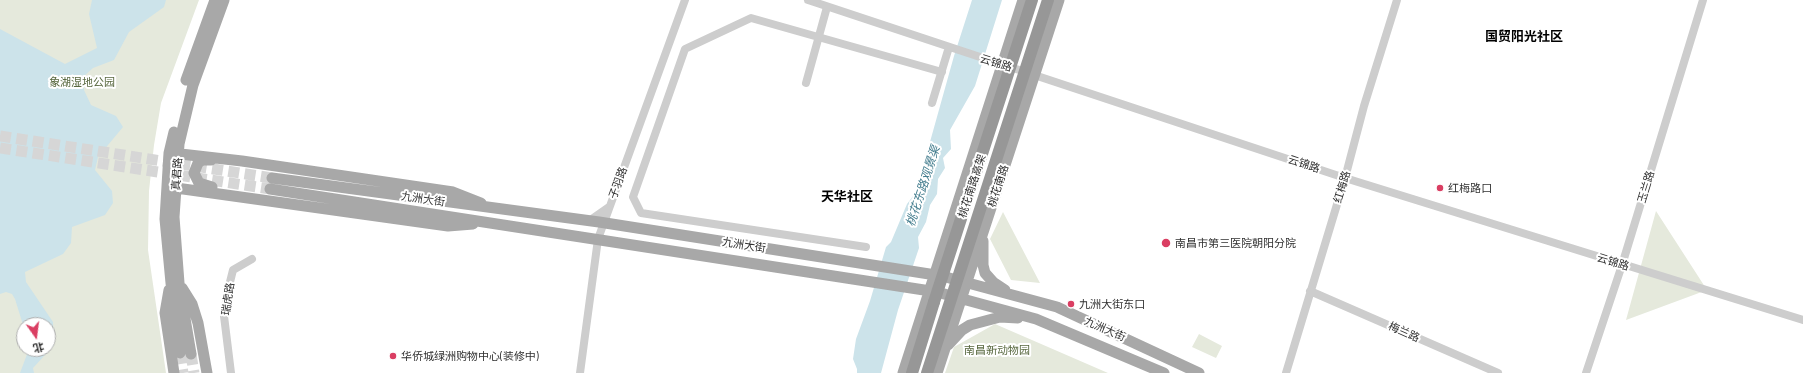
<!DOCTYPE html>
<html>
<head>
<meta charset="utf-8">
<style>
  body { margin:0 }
  #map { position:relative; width:1803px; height:373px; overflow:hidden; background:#fff; font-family:Barlow,"Noto Sans SC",sans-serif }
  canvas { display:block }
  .north { position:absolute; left:16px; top:317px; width:40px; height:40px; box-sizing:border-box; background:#fff; border:1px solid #acacac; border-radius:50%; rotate:166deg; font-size:11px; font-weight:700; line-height:16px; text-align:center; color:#303030 }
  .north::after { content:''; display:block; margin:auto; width:14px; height:18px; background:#da3e62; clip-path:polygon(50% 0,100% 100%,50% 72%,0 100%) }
</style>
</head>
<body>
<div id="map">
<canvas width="1803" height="373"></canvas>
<div class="north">北</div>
</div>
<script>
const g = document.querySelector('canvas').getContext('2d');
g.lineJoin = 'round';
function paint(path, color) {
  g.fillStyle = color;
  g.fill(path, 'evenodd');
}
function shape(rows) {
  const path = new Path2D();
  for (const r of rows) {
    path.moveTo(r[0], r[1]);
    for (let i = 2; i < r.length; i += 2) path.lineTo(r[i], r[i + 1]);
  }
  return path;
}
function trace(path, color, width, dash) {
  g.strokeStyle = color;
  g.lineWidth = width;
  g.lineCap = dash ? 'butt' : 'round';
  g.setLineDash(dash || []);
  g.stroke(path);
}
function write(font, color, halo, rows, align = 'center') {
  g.font = font + ' Barlow,"Noto Sans SC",sans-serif';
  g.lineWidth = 4;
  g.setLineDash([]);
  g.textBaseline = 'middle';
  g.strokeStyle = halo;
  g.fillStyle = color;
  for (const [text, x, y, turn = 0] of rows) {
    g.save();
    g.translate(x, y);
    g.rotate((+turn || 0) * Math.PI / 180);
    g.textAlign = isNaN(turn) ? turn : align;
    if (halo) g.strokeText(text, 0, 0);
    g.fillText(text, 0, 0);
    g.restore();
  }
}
const green = shape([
  [0,0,199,0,161,103,154,145,149,191,148,250,166,373,0,373],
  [24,325,48,325,48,349,24,349],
  [1656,211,1707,290,1626,320],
  [1003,212,1040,283,1011,280,990,239],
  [995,324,1108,373,945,373,954,347],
  [1199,334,1222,346,1216,358,1192,347]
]);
const water = shape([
  [92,0,166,0,164,7,129,32,114,60,93,68,83,77,84,90,91,105,116,116,123,127,98,157,95,170,112,191,113,203,105,215,72,227,71,243,63,254,25,272,26,282,53,322,54,345,33,368,34,373,20,373,29,349,48,349,48,325,24,325,24,328,15,299,12,294,6,292,0,294,0,29,65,64,97,48,89,14],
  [972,0,1002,0,975,86,950,130,951,149,943,158,945,168,938,179,937,194,930,205,926,222,918,237,919,248,898,310,881,373,857,373,857,369,853,359,856,339,870,301,886,247,891,242,907,204,916,192,954,56]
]);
const majorTunnel = shape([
  [0,136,272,178],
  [0,148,270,189],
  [180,353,183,373],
  [191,354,194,373]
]);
const minor = shape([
  [808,0,1345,178,1803,320],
  [806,83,827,7],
  [932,103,949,47],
  [589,221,609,207],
  [866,247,641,213,633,197,685,49,751,18,942,72],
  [1310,291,1498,373],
  [231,373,224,316,227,294,233,270,252,259],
  [580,373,598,239,685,0],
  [1286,373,1345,178,1364,106,1397,0],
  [1586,373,1622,265,1703,0]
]);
const major = shape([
  [186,80,215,0],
  [174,132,169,153,165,219,171,283,180,353],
  [172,153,242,161,453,192,481,203],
  [211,160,202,160,198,163,194,173,199,183,212,187],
  [272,178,599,222,942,276,1057,307,1199,373],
  [169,187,448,226,473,224],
  [270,189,937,292,1036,319,1164,373],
  [983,241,983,265,985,273,993,282,1005,290],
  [182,288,192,304,198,323,207,373],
  [169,290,165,313,174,373],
  [948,345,962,330,970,325,1000,317,1018,318],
  [191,354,179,283,174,217,179,144,193,85,224,0],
  [903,373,1023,0],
  [937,373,1059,0]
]);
const highway = shape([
  [912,373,934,302]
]);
const highwayBridge = shape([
  [934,302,1032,0],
  [927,373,1048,0]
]);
const markers = [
  [1440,188,4,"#da3e62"],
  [1166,243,5,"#da3e62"],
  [1071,304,4,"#da3e62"],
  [393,356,4,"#da3e62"]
];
const streetNames = [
  ["云锦路",996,63,17],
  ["云锦路",1304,164,18],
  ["真君路",177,174,-86],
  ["子羽路",618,183,-70],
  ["桃花南路高架",972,186,-72],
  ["桃花南路",998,186,-72],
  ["红梅路",1342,187,-73],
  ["玉兰路",1646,187,-73],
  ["九洲大街",423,199,8],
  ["九洲大街",744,245,9],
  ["云锦路",1613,262,17],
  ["瑞虎路",228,299,-82],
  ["九洲大街",1105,329,24],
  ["梅兰路",1404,332,24]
];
const parkNames = [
  ["象湖湿地公园",82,82],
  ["南昌新动物园",997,350]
];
const poiNames = [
  ["红梅路口",1448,188],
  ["南昌市第三医院朝阳分院",1175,243],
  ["九洲大街东口",1079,304],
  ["华侨城绿洲购物中心(装修中)",401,356]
];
const waterNames = [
  ["桃花东路观景渠",923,186,-72]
];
const quarterNames = [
  ["国贸阳光社区",1524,37],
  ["天华社区",847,197]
];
paint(green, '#e5e9dc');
paint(water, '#cce3ea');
trace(majorTunnel, '#d6d6d6', 11, [11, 5.5]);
trace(minor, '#cdcdcd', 8);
trace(major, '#a8a8a8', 11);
trace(highway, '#979797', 12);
trace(highwayBridge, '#979797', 12);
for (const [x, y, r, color] of markers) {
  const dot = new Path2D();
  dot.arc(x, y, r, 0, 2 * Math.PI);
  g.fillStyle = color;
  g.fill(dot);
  trace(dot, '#fff', 1.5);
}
write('11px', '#303030', '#fff', streetNames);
write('11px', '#596940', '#fff', parkNames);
write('11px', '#303030', '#fff', poiNames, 'left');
write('italic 12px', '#427c8d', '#fff', waterNames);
write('bold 13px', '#000', '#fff', quarterNames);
</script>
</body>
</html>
